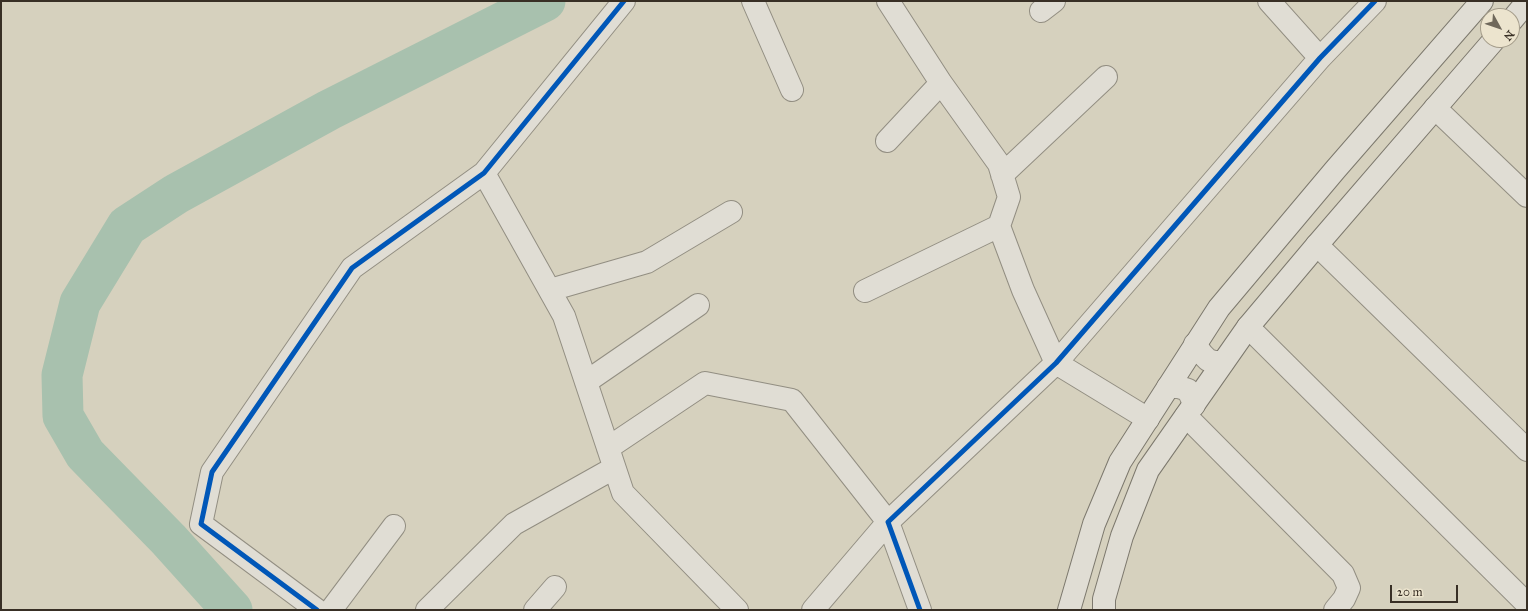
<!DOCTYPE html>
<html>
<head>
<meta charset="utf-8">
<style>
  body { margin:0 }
  #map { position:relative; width:1528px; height:611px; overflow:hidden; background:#d6d1be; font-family:"IM FELL Great Primer",serif }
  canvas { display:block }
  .frame { position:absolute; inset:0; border:2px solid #382f25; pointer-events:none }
  .north { position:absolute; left:1480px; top:8px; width:40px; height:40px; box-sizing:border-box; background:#ece4ce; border:1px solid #a49c8a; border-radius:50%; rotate:130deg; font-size:11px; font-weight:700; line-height:16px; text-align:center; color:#382f25 }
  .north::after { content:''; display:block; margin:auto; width:14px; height:18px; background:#6f685b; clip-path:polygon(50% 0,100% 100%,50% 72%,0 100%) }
  .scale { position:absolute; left:1390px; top:585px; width:68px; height:18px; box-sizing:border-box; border:2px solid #382f25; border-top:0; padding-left:5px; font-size:12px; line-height:14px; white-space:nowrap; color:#382f25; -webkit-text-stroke:3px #ece4ce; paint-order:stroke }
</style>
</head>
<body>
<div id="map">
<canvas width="1528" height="611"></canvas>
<div class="frame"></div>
<div class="north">N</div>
<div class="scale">20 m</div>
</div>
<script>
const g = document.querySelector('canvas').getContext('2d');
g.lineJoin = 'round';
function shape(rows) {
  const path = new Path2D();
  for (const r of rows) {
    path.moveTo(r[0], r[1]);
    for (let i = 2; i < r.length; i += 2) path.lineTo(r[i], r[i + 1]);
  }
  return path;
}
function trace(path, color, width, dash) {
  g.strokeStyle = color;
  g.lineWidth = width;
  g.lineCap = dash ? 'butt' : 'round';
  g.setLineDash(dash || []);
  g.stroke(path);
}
const river = shape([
  [232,610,169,540,85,454,63,416,62,375,80,303,127,226,176,194,329,110,545,1]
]);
const minor = shape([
  [753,1,792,90],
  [888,1,941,83,999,164,1009,197,999,226,1023,290,1056,363,1148,419],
  [1269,1,1320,58],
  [1041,11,1054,1],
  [1435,108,1527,196],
  [887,141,941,83],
  [484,173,564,316,623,493,737,610],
  [1002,175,1106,77],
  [1317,245,1527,450],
  [550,290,647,262,731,212],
  [865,291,999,226],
  [1248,327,1527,604],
  [586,382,698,305],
  [1186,416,1343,574,1349,588,1344,599,1335,610],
  [608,448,705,383,792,400,888,522,813,610],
  [317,610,201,524,212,472,352,268,484,173,624,1],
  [331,610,394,526],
  [427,610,514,524,614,468],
  [535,610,555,587],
  [920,610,888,522,1056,363,1320,58,1375,1]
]);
const tertiary = shape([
  [1195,344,1202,354,1208,360,1214,362,1223,362],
  [1168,387,1179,387,1188,390,1192,399,1194,405]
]);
const secondary = shape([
  [1512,20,1527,2],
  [1069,610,1094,524,1120,462,1219,308,1335,170,1482,1],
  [1104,610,1104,599,1122,536,1148,470,1248,327,1317,245,1494,40]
]);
const cycleway = shape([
  [317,610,201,524,212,472,352,268,484,173,624,1],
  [920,610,888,522,1056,363,1320,58,1375,1]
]);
trace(river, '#a8c1ae', 41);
trace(minor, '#928e82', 24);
trace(tertiary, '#928e82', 24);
trace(secondary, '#7c786d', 24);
trace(minor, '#e0ddd4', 22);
trace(tertiary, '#e0ddd4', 22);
trace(secondary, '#e0ddd4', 22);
trace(cycleway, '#0057b8', 5);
</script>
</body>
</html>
